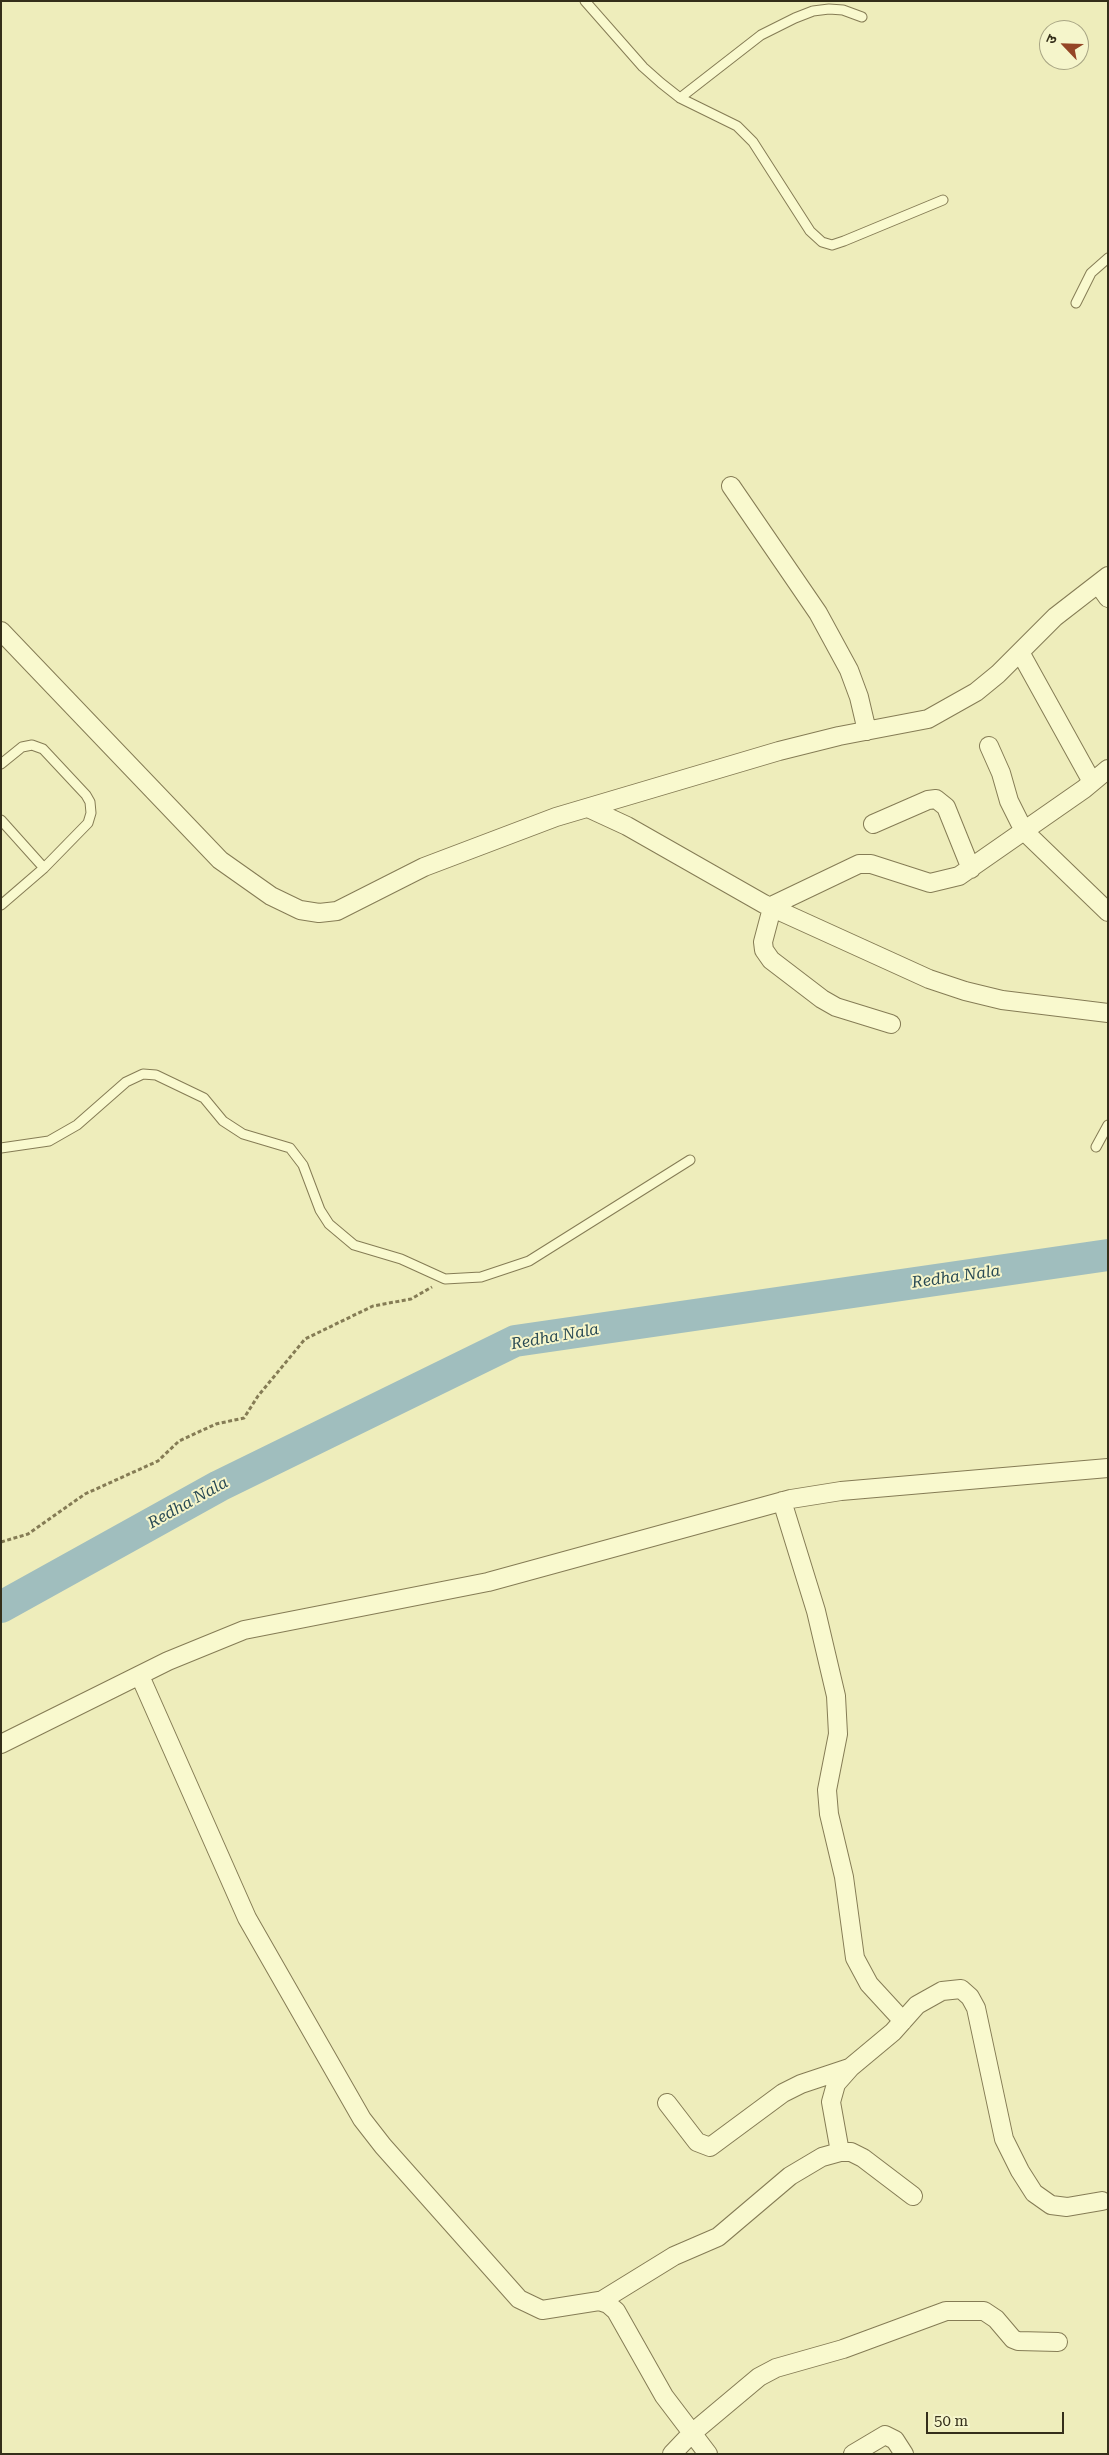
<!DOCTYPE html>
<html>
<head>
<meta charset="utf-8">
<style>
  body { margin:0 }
  #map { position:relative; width:1109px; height:2455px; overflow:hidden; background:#eeedbb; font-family:"Roboto Serif","Noto Sans Devanagari",serif }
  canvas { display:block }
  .frame { position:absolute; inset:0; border:2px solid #342e1a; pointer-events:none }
  .north { position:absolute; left:1039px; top:20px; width:50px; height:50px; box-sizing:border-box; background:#f5f5cb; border:1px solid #a8a584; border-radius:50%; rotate:294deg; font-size:14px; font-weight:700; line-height:20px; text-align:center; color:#342e1a }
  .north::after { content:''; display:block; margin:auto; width:18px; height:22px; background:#944525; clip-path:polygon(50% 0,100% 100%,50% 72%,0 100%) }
  .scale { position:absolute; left:926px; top:2412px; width:138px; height:22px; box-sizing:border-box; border:2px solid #342e1a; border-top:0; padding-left:6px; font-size:15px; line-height:18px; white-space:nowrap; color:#342e1a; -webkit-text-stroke:4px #f5f5cb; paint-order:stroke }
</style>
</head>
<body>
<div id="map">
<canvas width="1109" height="2455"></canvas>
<div class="frame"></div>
<div class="north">उ</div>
<div class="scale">50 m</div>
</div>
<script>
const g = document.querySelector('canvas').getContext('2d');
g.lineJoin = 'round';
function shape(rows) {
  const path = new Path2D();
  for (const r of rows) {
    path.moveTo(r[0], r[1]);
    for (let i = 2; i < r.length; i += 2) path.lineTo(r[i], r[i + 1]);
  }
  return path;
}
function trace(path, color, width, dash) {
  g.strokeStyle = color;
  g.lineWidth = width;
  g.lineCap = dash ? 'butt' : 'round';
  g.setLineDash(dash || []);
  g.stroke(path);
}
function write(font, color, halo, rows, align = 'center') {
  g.font = font + ' "Roboto Serif",serif';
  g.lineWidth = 4;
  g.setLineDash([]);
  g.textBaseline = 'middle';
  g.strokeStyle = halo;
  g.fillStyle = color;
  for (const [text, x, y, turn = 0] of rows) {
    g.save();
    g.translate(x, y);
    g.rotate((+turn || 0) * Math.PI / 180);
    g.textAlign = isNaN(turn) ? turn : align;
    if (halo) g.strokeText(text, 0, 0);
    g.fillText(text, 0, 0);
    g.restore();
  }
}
const river = shape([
  [1,1607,219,1486,515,1341,1108,1255]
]);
const path = shape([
  [1,1542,28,1534,85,1494,158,1461,179,1441,216,1424,244,1418,258,1396,305,1339,373,1306,411,1299,432,1287]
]);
const lane = shape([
  [585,1,643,67,661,83,680,98,737,126,753,142,810,231,822,242,832,245,844,241,943,200],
  [680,98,761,35,795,18,813,11,829,9,843,10,862,17],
  [1076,303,1091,273,1108,258],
  [1,764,22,747,32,745,43,749,86,795,90,802,91,813,88,823,44,868,1,905],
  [1,820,44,868],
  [1096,1147,1108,1125],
  [1,1148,49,1141,77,1125,126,1082,143,1074,156,1075,204,1098,223,1121,243,1134,290,1148,303,1165,320,1210,329,1224,354,1245,401,1259,445,1279,481,1277,529,1261,690,1160]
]);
const street = shape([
  [731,486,818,613,849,670,859,697,867,731],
  [1098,584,1108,598],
  [1,631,220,860,271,896,300,910,319,913,337,911,424,867,556,817,779,751,839,736,928,719,976,692,998,674,1055,617,1108,576],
  [1020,652,1092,782],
  [989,746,1001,773,1009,801,1024,831,1108,912],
  [588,808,627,826,764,904,929,979,965,991,1002,1000,1108,1013],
  [873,824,928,800,936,799,946,807,971,869],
  [769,907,859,864,871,864,930,883,959,876,1084,789,1108,769],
  [772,908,763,942,764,950,771,960,822,999,836,1007,891,1024],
  [782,1501,816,1611,836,1696,838,1734,827,1790,829,1814,844,1877,855,1958,869,1984,903,2021],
  [140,1676,247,1918,362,2119,383,2146,519,2299,542,2310,599,2301,608,2304,616,2311,664,2396,708,2454],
  [1,1744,168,1661,244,1630,488,1582,791,1499,841,1491,1108,1468],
  [667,2103,697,2142,710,2147,783,2093,801,2084,849,2068],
  [840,2152,831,2102,836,2084,851,2067,893,2032,917,2005,942,1991,961,1989,970,1997,976,2008,1004,2139,1020,2171,1034,2193,1051,2205,1067,2207,1102,2201],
  [601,2301,674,2256,718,2237,790,2176,822,2157,840,2152,851,2152,863,2158,913,2196],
  [672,2454,691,2434,759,2377,776,2368,843,2349,946,2311,984,2311,996,2319,1013,2339,1018,2341,1058,2342],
  [853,2454,885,2435,895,2440,904,2454]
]);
const waterNames = [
  ["Redha Nala",956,1277,-8],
  ["Redha Nala",555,1337,-10],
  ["Redha Nala",188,1503,-29]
];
trace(river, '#a0bebe', 32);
trace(lane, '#857c55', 11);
trace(street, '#857c55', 20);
trace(path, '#857c55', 3, [4, 2.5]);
trace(lane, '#f9f9ce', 9);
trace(street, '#f9f9ce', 18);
write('italic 16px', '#294a54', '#f5f5cb', waterNames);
</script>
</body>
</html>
